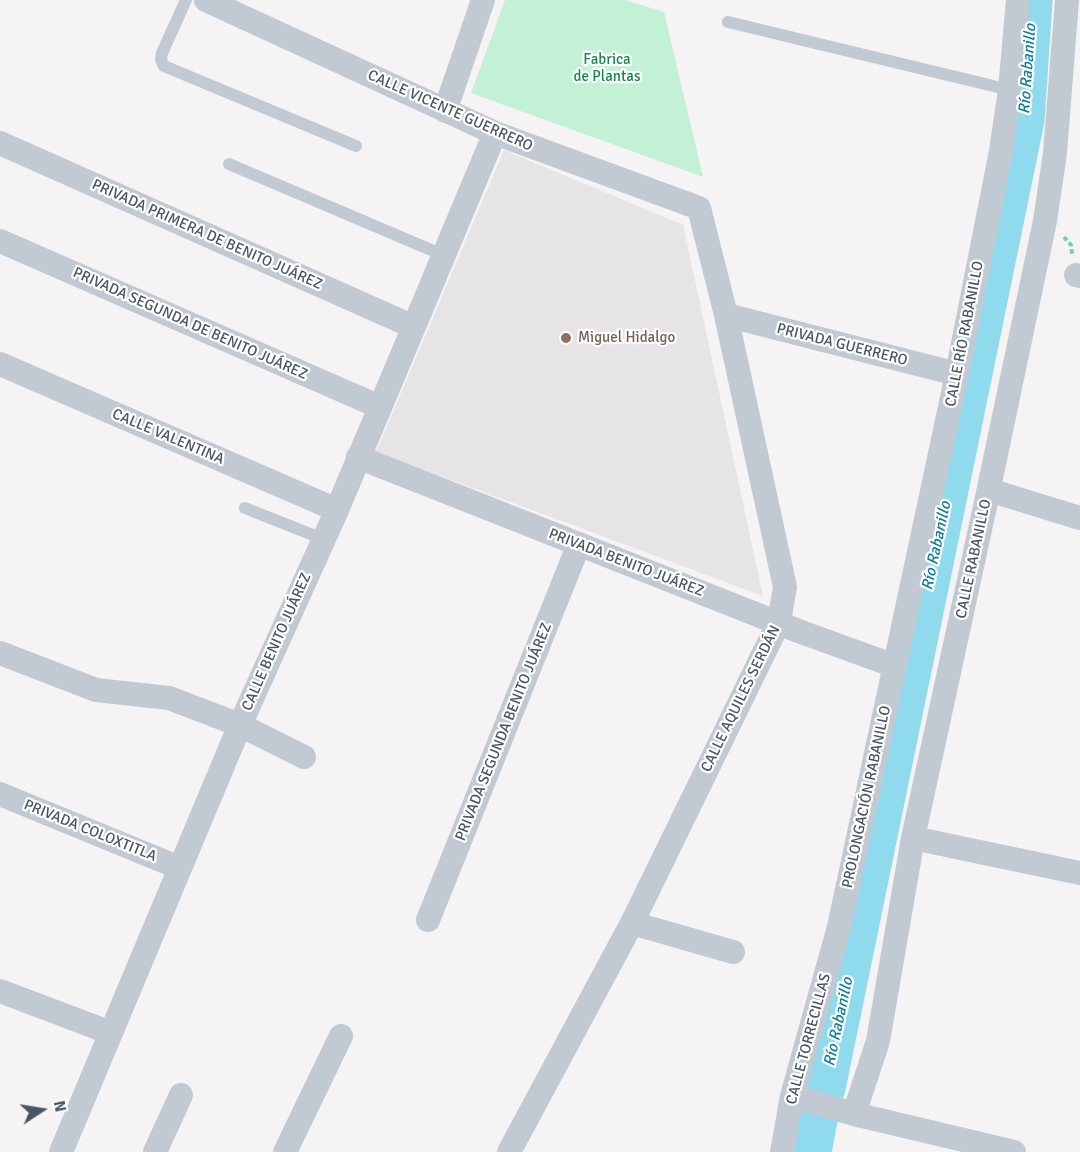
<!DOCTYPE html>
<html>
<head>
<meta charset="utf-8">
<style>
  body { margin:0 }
  #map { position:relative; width:1080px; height:1152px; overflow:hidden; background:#f5f3f3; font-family:Signika,sans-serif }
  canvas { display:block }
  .north { position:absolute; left:12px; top:1080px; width:60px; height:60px; -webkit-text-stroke:4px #fff; paint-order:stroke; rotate:78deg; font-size:16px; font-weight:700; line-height:24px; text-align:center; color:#4a5661 }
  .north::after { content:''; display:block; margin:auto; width:21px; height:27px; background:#4a5661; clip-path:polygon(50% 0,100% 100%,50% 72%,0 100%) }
</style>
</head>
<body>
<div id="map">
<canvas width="1080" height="1152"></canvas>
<div class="north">N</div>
</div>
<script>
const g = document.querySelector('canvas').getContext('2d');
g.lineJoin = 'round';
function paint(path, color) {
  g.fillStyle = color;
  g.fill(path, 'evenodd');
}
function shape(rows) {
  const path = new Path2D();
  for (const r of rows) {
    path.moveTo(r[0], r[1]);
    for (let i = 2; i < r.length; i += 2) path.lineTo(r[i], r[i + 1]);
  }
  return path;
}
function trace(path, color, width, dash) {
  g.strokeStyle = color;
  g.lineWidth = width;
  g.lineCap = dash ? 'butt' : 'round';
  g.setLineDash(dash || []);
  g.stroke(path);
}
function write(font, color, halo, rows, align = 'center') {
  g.font = font + ' Signika,sans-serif';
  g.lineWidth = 4.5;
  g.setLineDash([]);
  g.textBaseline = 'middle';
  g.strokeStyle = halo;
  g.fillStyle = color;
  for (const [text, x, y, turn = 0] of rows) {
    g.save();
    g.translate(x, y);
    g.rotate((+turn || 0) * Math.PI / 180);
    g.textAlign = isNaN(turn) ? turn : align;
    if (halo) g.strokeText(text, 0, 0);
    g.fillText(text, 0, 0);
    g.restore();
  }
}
const education = shape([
  [504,150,683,225,763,596,376,452]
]);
const green = shape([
  [505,0,625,0,664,12,703,177,471,93]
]);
const river = shape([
  [826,1088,1025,120,1033,1],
  [812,1152,819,1115]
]);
const path = shape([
  [1064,237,1071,245,1072,254]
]);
const lane = shape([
  [186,0,162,53,161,60,164,66,356,146],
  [728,22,1010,90],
  [229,164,443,255],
  [245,508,323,539]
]);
const street = shape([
  [206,0,495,133,699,208,726,315,785,587,779,622,632,923,509,1152],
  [445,111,483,0],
  [0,143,414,327],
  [0,241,380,407],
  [1076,275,1080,276],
  [726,315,957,374],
  [0,364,337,510],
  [358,457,801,632,895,666],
  [989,490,1080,518],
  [0,653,96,690,169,698,240,725,304,757],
  [0,794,180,868],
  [913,838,1080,873],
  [428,920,579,544],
  [632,923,733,952],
  [0,991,111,1033],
  [792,1096,854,1114,1014,1152],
  [854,1114,878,1041,913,838,986,502,1045,221,1055,153,1067,0],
  [61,1152,240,725,337,510,495,133],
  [155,1152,181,1095],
  [285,1152,341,1036],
  [782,1152,792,1096,839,927,957,374,1001,151,1010,90,1018,0]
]);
const markers = [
  [566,338,6,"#8d6e63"]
];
const parkNames = [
  ["Fabrica",607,60],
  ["de Plantas",607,77]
];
const streetNames = [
  ["CALLE VICENTE GUERRERO",450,111,24],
  ["PRIVADA PRIMERA DE BENITO JUÁREZ",207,235,24],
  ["PRIVADA SEGUNDA DE BENITO JUÁREZ",190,324,24],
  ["CALLE RÍO RABANILLO",965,334,-79],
  ["PRIVADA GUERRERO",842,345,14],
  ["CALLE VALENTINA",168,437,23],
  ["CALLE RABANILLO",974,559,-78],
  ["PRIVADA BENITO JUÁREZ",626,563,21],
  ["CALLE BENITO JUÁREZ",277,642,-66],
  ["CALLE AQUILES SERDÁN",741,699,-64],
  ["PRIVADA SEGUNDA BENITO JUÁREZ",504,732,-68],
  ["PROLONGACIÓN RABANILLO",867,797,-78],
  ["PRIVADA COLOXTITLA",90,831,22],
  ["CALLE TORRECILLAS",809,1039,-75]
];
const educationNames = [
  ["Miguel Hidalgo",578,338]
];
const waterNames = [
  ["Río Rabanillo",1028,69,-86],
  ["Río Rabanillo",937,546,-78],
  ["Río Rabanillo",839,1022,-78]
];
paint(education, '#e6e4e5');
paint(green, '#c3f1d5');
trace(river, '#90daee', 39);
trace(path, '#7ad0a6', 4, [4.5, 3]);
trace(lane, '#c1cad2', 12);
trace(street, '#c1cad2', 24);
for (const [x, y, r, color] of markers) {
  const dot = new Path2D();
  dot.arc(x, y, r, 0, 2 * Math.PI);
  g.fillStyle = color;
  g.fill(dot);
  trace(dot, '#fff', 2);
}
write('15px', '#17864f', '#fff', parkNames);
write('15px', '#4a5661', '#fff', streetNames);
write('15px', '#785e54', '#fff', educationNames, 'left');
write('italic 16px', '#0c7c9b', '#fff', waterNames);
</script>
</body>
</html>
